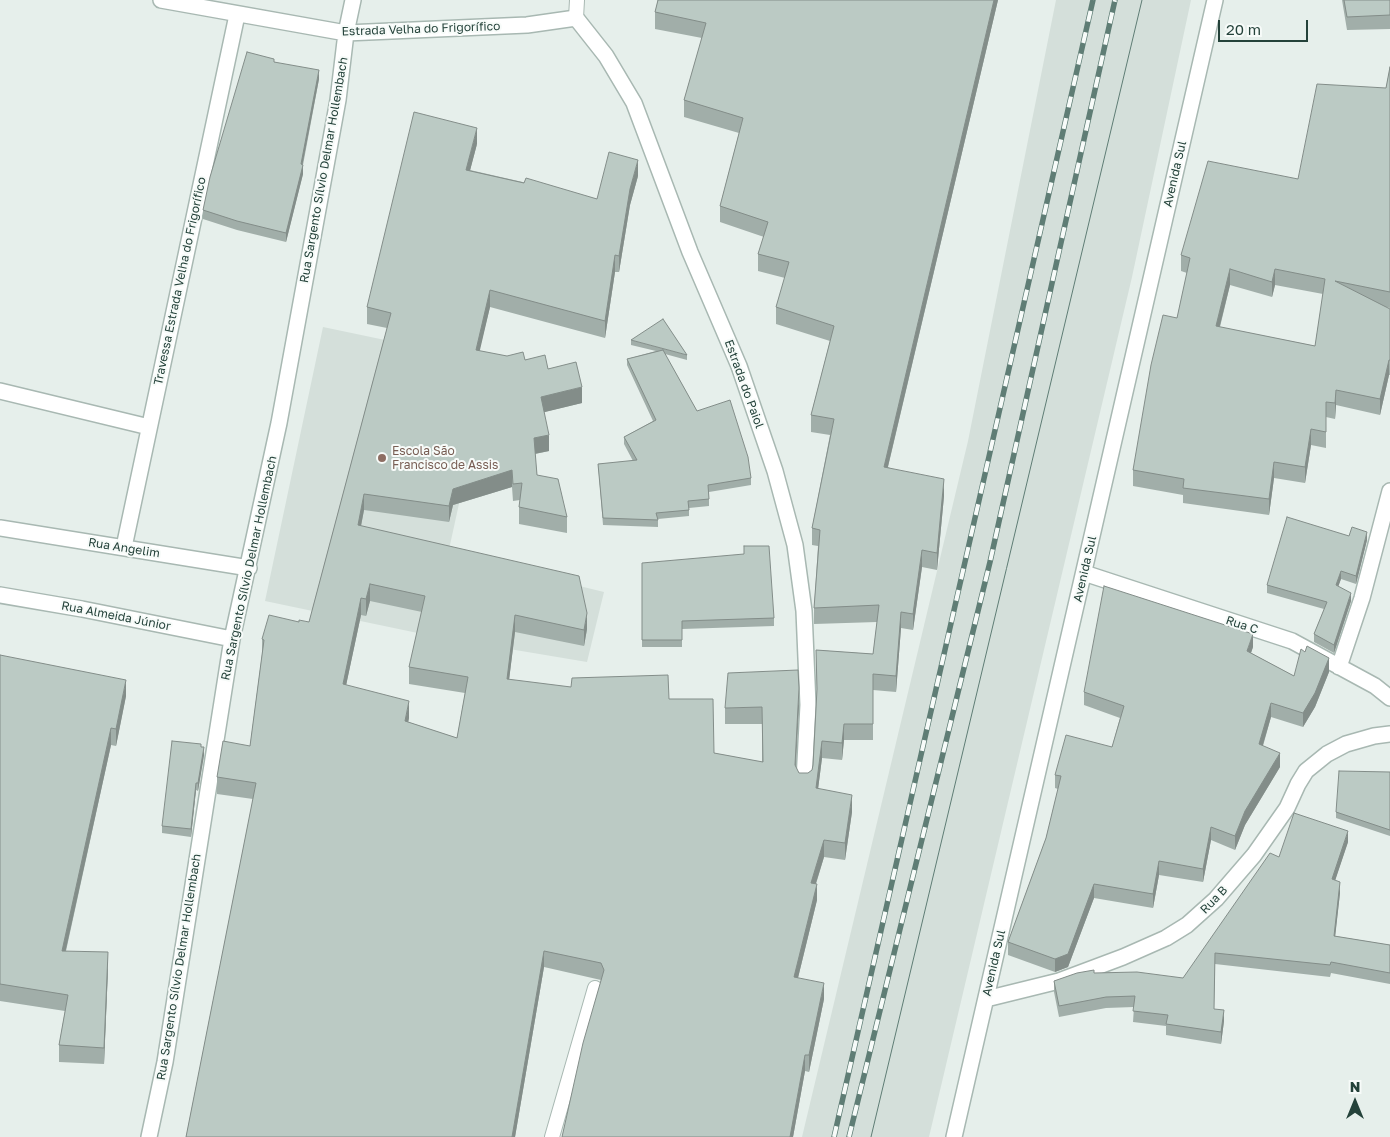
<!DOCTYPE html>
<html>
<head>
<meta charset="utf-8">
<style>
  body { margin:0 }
  #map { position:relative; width:1390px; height:1137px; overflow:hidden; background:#e6efeb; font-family:"Golos Text",sans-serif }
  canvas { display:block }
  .north { position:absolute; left:1330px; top:1077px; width:50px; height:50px; -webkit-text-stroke:4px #f7fbf9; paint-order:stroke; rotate:0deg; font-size:14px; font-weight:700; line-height:20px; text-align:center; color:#24423a }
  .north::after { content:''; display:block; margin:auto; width:18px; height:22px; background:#24423a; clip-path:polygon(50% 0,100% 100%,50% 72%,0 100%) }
  .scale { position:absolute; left:1218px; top:20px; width:90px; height:22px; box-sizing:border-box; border:2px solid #24423a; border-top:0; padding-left:6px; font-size:15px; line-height:18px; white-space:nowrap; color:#24423a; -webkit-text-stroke:4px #f7fbf9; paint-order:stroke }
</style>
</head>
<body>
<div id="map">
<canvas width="1390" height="1137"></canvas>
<div class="north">N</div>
<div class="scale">20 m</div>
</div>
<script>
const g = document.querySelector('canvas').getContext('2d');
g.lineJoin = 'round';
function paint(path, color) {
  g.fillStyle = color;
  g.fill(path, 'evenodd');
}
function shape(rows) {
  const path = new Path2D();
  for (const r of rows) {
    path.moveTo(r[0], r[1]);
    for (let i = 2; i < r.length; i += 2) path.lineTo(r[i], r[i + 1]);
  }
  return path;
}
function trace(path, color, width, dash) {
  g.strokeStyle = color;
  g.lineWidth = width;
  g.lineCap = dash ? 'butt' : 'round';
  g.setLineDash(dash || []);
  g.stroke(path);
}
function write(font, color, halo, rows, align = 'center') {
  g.font = font + ' "Golos Text",sans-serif';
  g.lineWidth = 4;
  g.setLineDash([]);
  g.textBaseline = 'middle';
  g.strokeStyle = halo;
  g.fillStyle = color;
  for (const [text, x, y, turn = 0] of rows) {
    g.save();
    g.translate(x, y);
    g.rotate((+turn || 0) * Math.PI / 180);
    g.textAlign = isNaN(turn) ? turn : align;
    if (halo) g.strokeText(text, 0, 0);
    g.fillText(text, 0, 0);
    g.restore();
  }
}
const built = shape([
  [1056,0,1191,0,1132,277,929,1137,802,1137,968,441],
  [323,327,490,362,448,554,604,592,587,662,432,636,265,601]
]);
const lane = shape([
  [576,18,577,0],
  [552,1137,595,988]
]);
const street = shape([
  [161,0,346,33,527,25,576,18,606,56,634,103,690,252,739,366,775,471,795,545,804,611,808,705,804,781],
  [0,391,149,427],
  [0,528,249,568],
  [124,547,237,15],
  [1084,573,1292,641,1375,686,1390,698],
  [0,595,82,609,232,639],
  [1339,667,1362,598,1390,491],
  [986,999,1059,981,1123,957,1166,938,1187,925,1216,899,1254,855,1287,808,1298,784,1306,771,1327,754,1346,744,1374,736,1390,734],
  [149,1137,165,1062,232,639,279,423,338,100,346,33,353,0],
  [954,1137,1215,0]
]);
const tram = shape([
  [871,1137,1142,0]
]);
const rail = shape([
  [834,1137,1093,0],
  [849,1137,990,562,1115,0]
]);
const wall = shape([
  [658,0,998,0,888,467,944,496,937,570,922,567,913,630,901,628,896,692,873,690,873,740,844,740,842,760,822,758,818,789,852,812,845,860,824,857,816,884,817,900,798,978,824,999,809,1072,805,1071,793,1137,562,1137,601,980,544,967,515,1137,186,1137,253,799,217,794,217,777,250,746,262,654,262,639,299,622,309,622,387,328,367,324,367,307,477,144,470,170,597,199,638,176,630,205,619,272,615,272,605,338,490,307,479,351,525,360,548,369,582,403,544,412,549,451,535,454,537,475,567,517,567,533,519,524,519,507,520,500,513,501,512,487,453,505,449,522,364,510,361,526,587,629,584,646,515,632,509,680,669,699,714,753,762,762,762,724,725,724,725,708,799,705,795,766,799,773,808,773,812,770,813,765,817,696,816,650,873,654,877,622,814,624,814,608,818,546,812,545,812,528,830,435,811,432,811,415,830,341,776,324,776,307,785,278,758,271,758,254,764,237,720,222,720,206,739,133,684,117,684,100,702,38,655,29,655,12],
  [370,601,422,612,409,667,409,684,465,693,457,738,408,722,409,718,346,685,361,615,366,616],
  [1342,0,1390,0,1390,29,1347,30],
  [274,62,319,79,303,165,303,174,286,242,237,230,203,219,203,210],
  [1390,67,1390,308,1385,307,1390,309,1390,375,1389,375,1380,415,1336,405,1335,419,1326,417,1326,448,1311,445,1305,483,1274,478,1269,515,1183,503,1183,495,1133,486,1133,470,1177,318,1187,273,1181,271,1181,255,1298,179,1386,88],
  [1230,285,1272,297,1275,285,1323,294,1315,346,1220,327],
  [631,340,687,355,687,360,665,354,697,411,751,478,751,485,709,492,709,506,689,508,689,516,658,519,658,527,603,525,598,464,633,461,624,444,624,437,653,421,627,365,627,359,656,351,631,345],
  [1349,536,1367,540,1356,584,1341,579,1338,586,1351,601,1334,653,1314,642,1314,634,1324,609,1267,593,1267,585],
  [642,563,774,618,774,626,682,629,682,647,642,647],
  [1253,647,1251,653,1294,676,1329,672,1315,707,1303,727,1271,717,1263,746,1280,767,1245,825,1235,850,1211,840,1203,882,1159,875,1153,908,1094,898,1068,967,1055,972,1008,955,1008,942,1046,838,1058,789,1055,788,1055,775,1112,747,1120,718,1084,705,1084,692],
  [0,655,126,696,116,746,111,745,66,951,108,969,104,1064,59,1062,59,1045,65,1011,0,1001],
  [201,747,204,755,198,791,196,790,191,837,162,833,162,826],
  [1390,772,1390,836,1336,818,1336,812],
  [1348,842,1335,880,1340,893,1335,936,1390,945,1390,984,1331,973,1330,977,1215,964,1214,1009,1224,1021,1221,1044,1166,1035,1166,1026,1133,1022,1134,1007,1106,1008,1059,1017,1054,992,1054,981,1094,973,1183,978,1279,857]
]);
const shadedWall = shape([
  [994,0,998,0,884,483,884,467],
  [319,70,319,79,301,172,303,165,303,174,286,242,286,233,301,164],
  [477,128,477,144,466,186,466,170],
  [638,160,638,176,630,205,619,272,619,256,630,189],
  [615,255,615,272,605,338,605,321],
  [1230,269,1230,285,1216,341,1216,326],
  [1275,269,1275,285,1272,297,1272,282],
  [490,290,490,307,476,367,476,350],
  [1389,360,1389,375,1380,415,1380,399],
  [582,387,582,403,541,413,541,397],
  [1336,390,1336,405,1335,419,1335,403],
  [1311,429,1311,445,1305,483,1305,467],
  [549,435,549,451,534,454,534,438],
  [1274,462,1274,478,1269,515,1269,499],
  [512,470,512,487,453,505,449,522,449,506,453,489],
  [944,479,944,496,937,570,937,553],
  [364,494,364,510,358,541,358,525],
  [1367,532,1367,540,1356,584,1356,576],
  [922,550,922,567,913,630,913,614],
  [1341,571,1341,579,1336,593,1336,585],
  [370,584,370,601,366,616,366,599],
  [1351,593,1351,601,1334,653,1334,645],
  [361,598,361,615,343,700,343,684],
  [901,612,901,628,896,692,896,676],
  [587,613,587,629,584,646,584,630],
  [515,615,515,632,507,696,507,679],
  [1253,634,1253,647,1247,664,1247,651],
  [1329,658,1329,672,1315,707,1303,727,1303,713],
  [126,680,126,696,116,746,116,729],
  [799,688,799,705,795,781,795,765],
  [409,701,409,718,405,738,405,721],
  [1271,703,1271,717,1259,758,1259,744],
  [844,724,844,740,842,760,842,743],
  [111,728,111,745,62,967,62,951],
  [822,741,822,758,816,805,816,788],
  [204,747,204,755,198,791,198,783],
  [1280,753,1280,767,1245,825,1235,850,1235,836,1245,811],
  [196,783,196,790,191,837,191,829],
  [852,795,852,812,845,860,845,843],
  [1211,827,1211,840,1203,882,1203,869],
  [1348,831,1348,842,1332,890,1332,879],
  [824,840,824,857,811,899,811,883],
  [1159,861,1159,875,1153,908,1153,894],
  [1340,882,1340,893,1334,947,1334,936],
  [817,884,817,900,794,994,794,977],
  [1094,884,1094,898,1068,967,1055,972,1055,959],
  [544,951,544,967,515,1137,512,1137],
  [108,952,108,969,104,1064,104,1048],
  [824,983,824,999,809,1072,809,1055],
  [1224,1010,1224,1021,1221,1044,1221,1032],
  [805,1055,805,1071,793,1137,790,1137]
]);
const building = shape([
  [658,0,994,0,884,467,944,479,937,553,922,550,913,614,901,612,896,676,873,674,873,724,844,724,842,743,822,741,816,788,852,795,845,843,824,840,811,883,817,884,794,977,824,983,809,1055,805,1055,790,1137,562,1137,583,1043,604,970,601,963,544,951,512,1137,186,1137,256,783,217,777,223,741,250,746,264,640,262,639,269,615,299,622,299,620,309,622,391,313,367,307,414,112,477,128,466,170,524,183,526,178,597,199,609,152,638,160,630,189,619,256,615,255,605,321,490,290,476,350,507,356,523,352,525,360,545,355,548,369,576,362,582,387,541,397,549,435,534,438,537,475,558,479,567,517,519,507,522,483,513,484,512,470,453,489,449,506,364,494,358,525,579,576,587,613,584,630,515,615,507,679,571,687,572,678,668,675,669,699,713,699,714,753,763,762,762,707,725,708,728,673,798,670,799,688,795,765,799,773,808,773,812,770,813,765,817,689,816,650,873,654,879,605,814,608,820,530,812,528,834,419,811,415,834,326,776,307,789,262,758,254,768,222,720,206,743,118,684,100,706,23,655,12,658,0],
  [370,584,425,596,409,667,468,677,457,738,405,721,409,701,343,684,361,598,366,599,370,584],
  [1344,0,1390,0,1390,15,1347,17,1344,0],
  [247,52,274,59,274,62,319,70,301,164,303,165,286,233,237,221,203,210,210,177,247,52],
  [1390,67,1390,292,1335,281,1390,309,1390,360,1389,360,1380,399,1336,390,1335,403,1326,402,1326,432,1311,429,1305,467,1274,462,1269,499,1183,488,1184,479,1133,470,1151,365,1163,315,1177,318,1190,258,1181,255,1208,161,1298,179,1317,84,1386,88,1390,67],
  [1230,269,1272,282,1275,269,1325,279,1315,346,1216,326,1230,269],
  [663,319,687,355,631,340,663,319],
  [663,350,697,411,730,400,748,457,751,478,708,485,709,499,688,501,689,510,656,513,658,520,603,518,598,464,637,460,624,437,656,420,627,359,663,350],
  [1287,517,1349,536,1352,527,1367,532,1356,576,1341,571,1336,585,1351,593,1334,645,1314,634,1327,602,1267,585,1287,517],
  [744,546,769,546,774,618,682,621,682,640,642,640,642,563,744,554,744,546],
  [1104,586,1253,634,1247,651,1294,676,1301,649,1305,652,1307,646,1329,658,1315,693,1303,713,1271,703,1259,744,1280,753,1245,811,1235,836,1211,827,1203,869,1159,861,1153,894,1094,884,1068,954,1055,959,1008,942,1046,838,1061,776,1055,775,1066,735,1112,747,1124,706,1084,692,1104,586],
  [0,655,126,680,116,729,111,728,62,951,108,952,104,1048,59,1045,68,995,0,984,0,655],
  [172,741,201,744,201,747,204,747,198,783,196,783,191,829,162,826,172,741],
  [1339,771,1390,772,1390,830,1336,812,1339,771],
  [1294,813,1348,831,1332,879,1340,882,1334,936,1390,945,1390,973,1331,962,1330,965,1215,953,1214,1009,1224,1010,1221,1032,1166,1024,1168,1015,1133,1011,1135,996,1106,997,1059,1006,1054,981,1077,973,1094,970,1094,973,1137,972,1183,978,1270,853,1279,857,1294,813]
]);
const markers = [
  [382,458,5,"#8d6e63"]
];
const streetNames = [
  ["Estrada Velha do Frigorífico",421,29,-2],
  ["Rua Sargento Sílvio Delmar Hollembach",324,170,-80],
  ["Avenida Sul",1175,174,-77],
  ["Travessa Estrada Velha do Frigorífico",180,281,-78],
  ["Estrada do Paiol",744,384,70],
  ["Rua Angelim",124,548,9],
  ["Rua Sargento Sílvio Delmar Hollembach",249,568,-78],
  ["Avenida Sul",1085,569,-77],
  ["Rua Almeida Júnior",116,616,11],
  ["Rua C",1242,625,18],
  ["Rua B",1214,900,-46],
  ["Avenida Sul",994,963,-77],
  ["Rua Sargento Sílvio Delmar Hollembach",179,967,-81]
];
const educationNames = [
  ["Escola São",392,451],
  ["Francisco de Assis",392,465]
];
paint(built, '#d4dfda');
trace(lane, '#a8b8b2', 16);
trace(street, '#a8b8b2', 18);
trace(lane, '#fff', 14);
trace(street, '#fff', 15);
trace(tram, '#5f7d75', 1);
trace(rail, '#5f7d75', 5.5);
trace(rail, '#f7fbf9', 4, [11]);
paint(wall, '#a1aea9');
paint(shadedWall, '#838d89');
paint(building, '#bbcac4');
trace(building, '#838d89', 1);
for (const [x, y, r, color] of markers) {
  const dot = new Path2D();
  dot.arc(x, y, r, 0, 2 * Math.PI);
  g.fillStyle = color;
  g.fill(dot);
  trace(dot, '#f7fbf9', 2);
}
write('12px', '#24423a', '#f7fbf9', streetNames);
write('12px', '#785e54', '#f7fbf9', educationNames, 'left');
</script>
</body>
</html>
